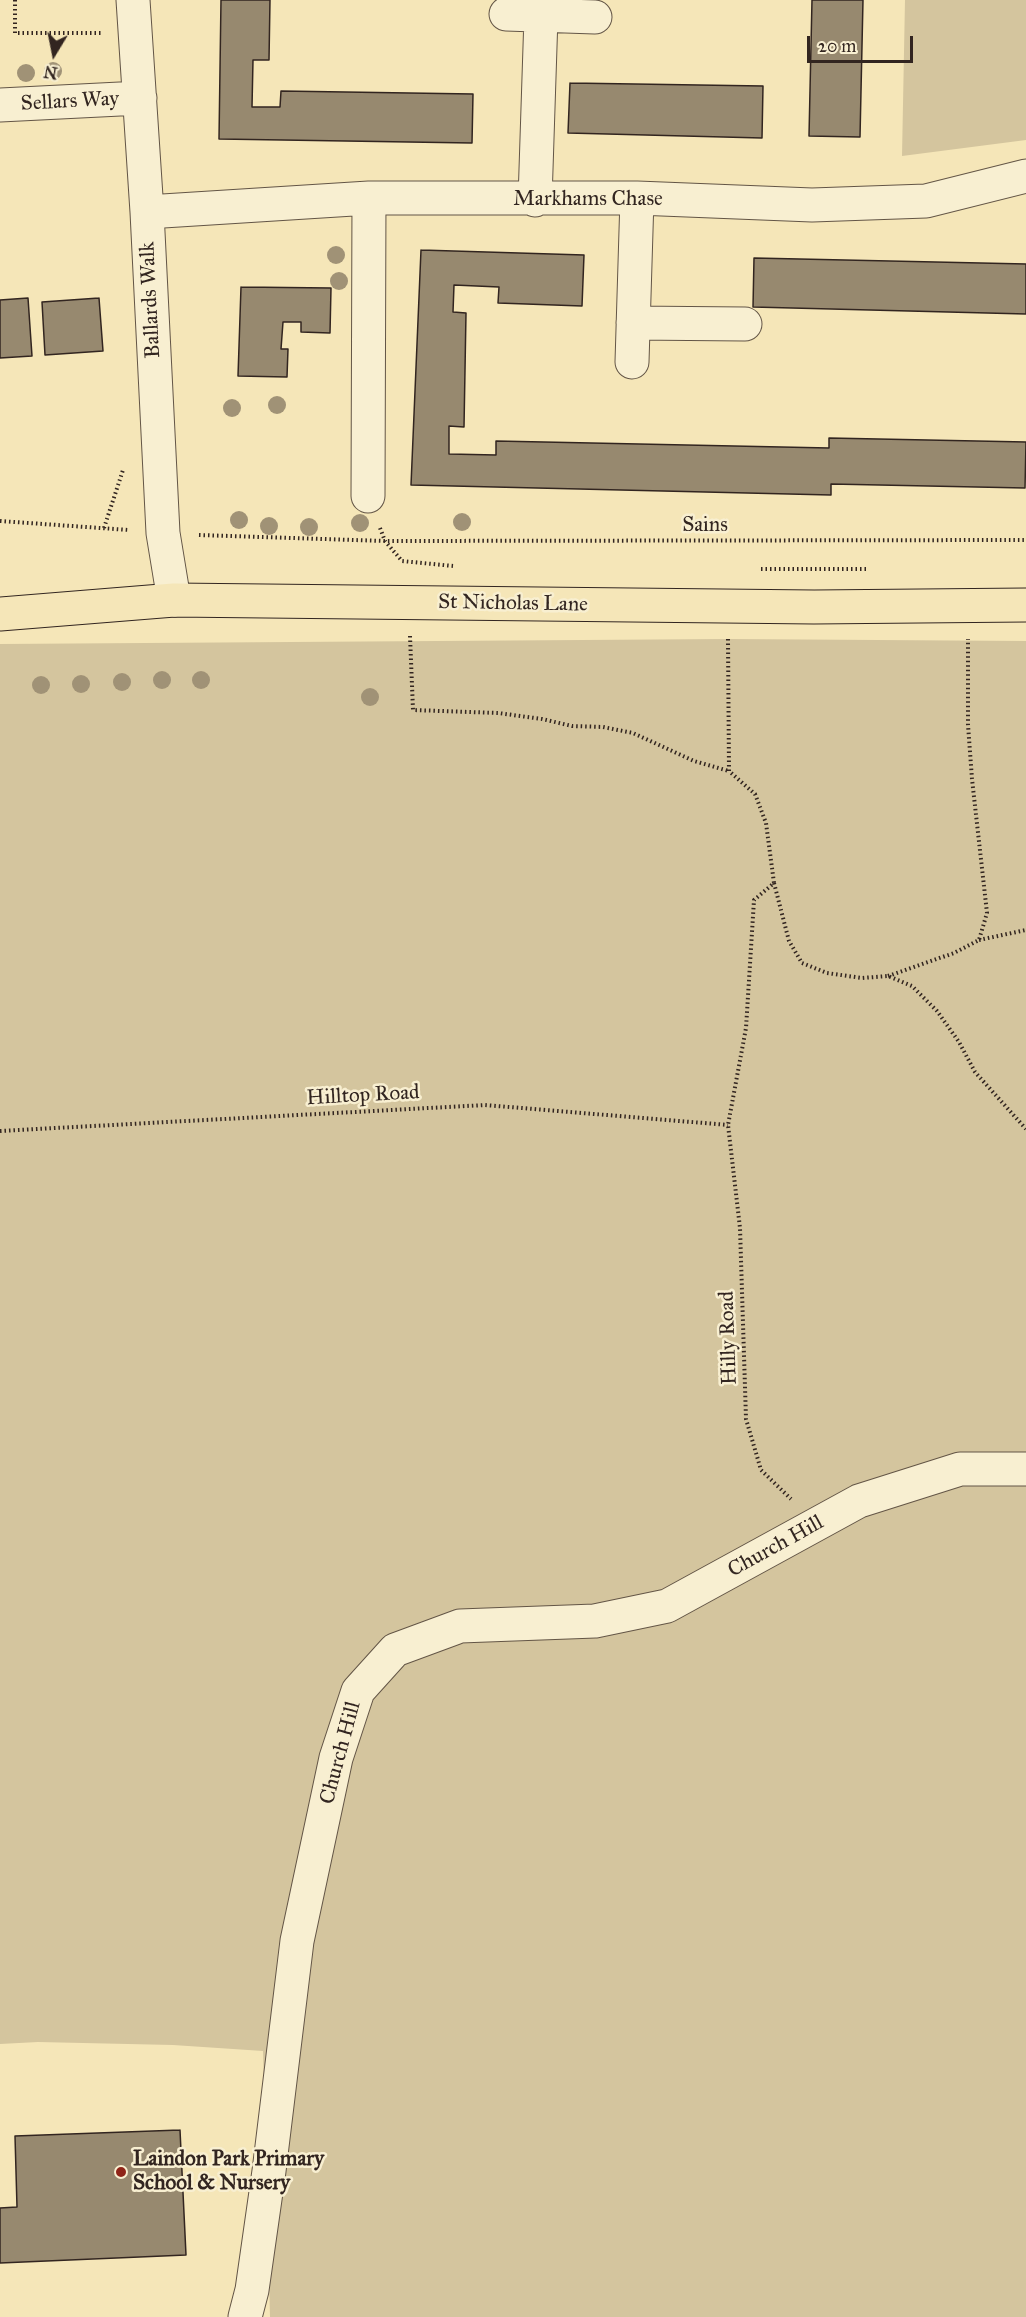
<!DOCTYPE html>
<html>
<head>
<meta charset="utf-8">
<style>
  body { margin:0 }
  #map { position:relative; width:1026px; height:2317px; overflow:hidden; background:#f5e6b8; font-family:"IM FELL Great Primer",serif }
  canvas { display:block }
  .north { position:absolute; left:24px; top:24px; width:60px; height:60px; -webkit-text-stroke:4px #f8efd1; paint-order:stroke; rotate:190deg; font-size:16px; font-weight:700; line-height:24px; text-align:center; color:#322520 }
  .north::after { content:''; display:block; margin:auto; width:21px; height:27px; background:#322520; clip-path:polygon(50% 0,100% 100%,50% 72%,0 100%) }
  .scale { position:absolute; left:807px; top:36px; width:106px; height:27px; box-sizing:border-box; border:3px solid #322520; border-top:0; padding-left:8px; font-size:18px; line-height:21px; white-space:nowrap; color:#322520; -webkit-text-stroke:4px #f8efd1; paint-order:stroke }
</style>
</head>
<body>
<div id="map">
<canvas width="1026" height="2317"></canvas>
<div class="north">N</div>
<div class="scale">20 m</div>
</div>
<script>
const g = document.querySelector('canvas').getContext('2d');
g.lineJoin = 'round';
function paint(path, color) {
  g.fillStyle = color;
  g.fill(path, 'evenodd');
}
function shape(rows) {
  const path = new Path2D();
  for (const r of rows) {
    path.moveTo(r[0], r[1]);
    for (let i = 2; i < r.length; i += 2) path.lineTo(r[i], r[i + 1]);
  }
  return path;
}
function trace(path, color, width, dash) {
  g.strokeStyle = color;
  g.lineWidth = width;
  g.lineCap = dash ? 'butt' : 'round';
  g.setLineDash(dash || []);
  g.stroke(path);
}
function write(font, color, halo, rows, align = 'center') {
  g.font = font + ' "IM FELL Great Primer",serif';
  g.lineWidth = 5;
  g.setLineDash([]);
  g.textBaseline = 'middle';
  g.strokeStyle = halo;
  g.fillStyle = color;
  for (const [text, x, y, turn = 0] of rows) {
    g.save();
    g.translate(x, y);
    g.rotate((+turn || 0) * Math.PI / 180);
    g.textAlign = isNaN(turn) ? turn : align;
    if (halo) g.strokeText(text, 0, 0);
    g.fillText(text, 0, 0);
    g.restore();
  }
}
const green = shape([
  [905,0,1026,0,1026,140,902,156],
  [728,639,1026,641,1026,2317,270,2317,263,2051,173,2045,38,2042,0,2044,0,644]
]);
const building = shape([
  [221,0,270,0,269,60,253,60,252,107,280,107,281,91,473,94,472,143,219,139,221,0],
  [812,0,863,0,860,137,809,136,812,0],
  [570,83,763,86,762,138,568,133,570,83],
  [421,250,584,255,582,306,498,303,499,287,454,285,453,312,466,313,464,427,449,426,449,454,496,455,496,441,829,448,829,438,1026,442,1025,488,831,484,831,495,411,485,421,250],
  [754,258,1026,264,1026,314,753,307,754,258],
  [241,287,331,288,330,333,301,332,301,322,283,322,281,349,288,349,287,377,238,376,241,287],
  [28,298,32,356,0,358,0,300,28,298],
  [99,298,103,351,45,355,42,302,99,298],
  [180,2130,186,2255,0,2263,0,2208,17,2207,15,2136,180,2130]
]);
const path = shape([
  [15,0,15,33,102,33],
  [0,521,129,530],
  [104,528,123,470],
  [380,528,385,541,402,561,453,566],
  [199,535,385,541,1026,540],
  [761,569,867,569],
  [410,636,413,710,498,713,542,719,572,726,603,727,633,733,694,761,729,771],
  [728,639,729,771,755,794,766,823,774,883,754,900,746,1028,728,1125,740,1228,746,1419,761,1470,791,1499],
  [774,883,789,941,802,963,827,973,862,978,888,976,912,986,937,1011,959,1042,975,1072,1026,1129],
  [979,940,1026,930],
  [888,976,954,953,979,940,987,913,972,779,968,725,968,639],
  [0,1131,485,1105,728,1125]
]);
const minor = shape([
  [133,0,147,212,163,533,174,600],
  [506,14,595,17],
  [0,105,140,98],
  [535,200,541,16],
  [147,212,369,198,637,198,812,205,926,201,1026,176],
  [633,323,745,324],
  [632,362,637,198],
  [368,496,369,198],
  [245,2317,252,2290,269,2171,297,1941,336,1758,358,1691,395,1650,460,1626,595,1621,667,1606,859,1501,960,1469,1026,1469]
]);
const major = shape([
  [0,614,174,600,814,607,1026,605]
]);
const trees = [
  [53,71],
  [26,73],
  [336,255],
  [339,281],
  [277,405],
  [232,408],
  [239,520],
  [462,522],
  [360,523],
  [269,526],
  [309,527],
  [162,680],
  [201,680],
  [122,682],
  [81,684],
  [41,685],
  [370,697]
];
const markers = [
  [121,2172,6,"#8f2418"]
];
const streetNames = [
  ["Sellars Way",70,102,-3],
  ["Markhams Chase",588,200],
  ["Ballards Walk",151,300,-93],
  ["Sains",705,526],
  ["St Nicholas Lane",513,604,1],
  ["Hilltop Road",363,1096,-3],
  ["Hilly Road",729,1338,-92],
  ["Church Hill",776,1547,-29],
  ["Church Hill",341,1753,-75]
];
const poiNames = [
  ["Laindon Park Primary",133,2160],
  ["School & Nursery",133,2184]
];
paint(green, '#d4c59e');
paint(building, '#97896f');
trace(building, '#322520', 1.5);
trace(minor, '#635546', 35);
trace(major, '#322520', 35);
trace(path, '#322520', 4, [1.5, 3]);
trace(minor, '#f8efd1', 33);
trace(major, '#f5e6b8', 33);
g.fillStyle = '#a09276';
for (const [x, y] of trees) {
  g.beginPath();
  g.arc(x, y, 9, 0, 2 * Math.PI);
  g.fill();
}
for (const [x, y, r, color] of markers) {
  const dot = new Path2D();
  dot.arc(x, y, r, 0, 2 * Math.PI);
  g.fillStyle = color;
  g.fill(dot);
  trace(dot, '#f8efd1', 2);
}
write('21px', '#322520', '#f8efd1', streetNames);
write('bold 21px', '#322520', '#f8efd1', poiNames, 'left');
</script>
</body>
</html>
